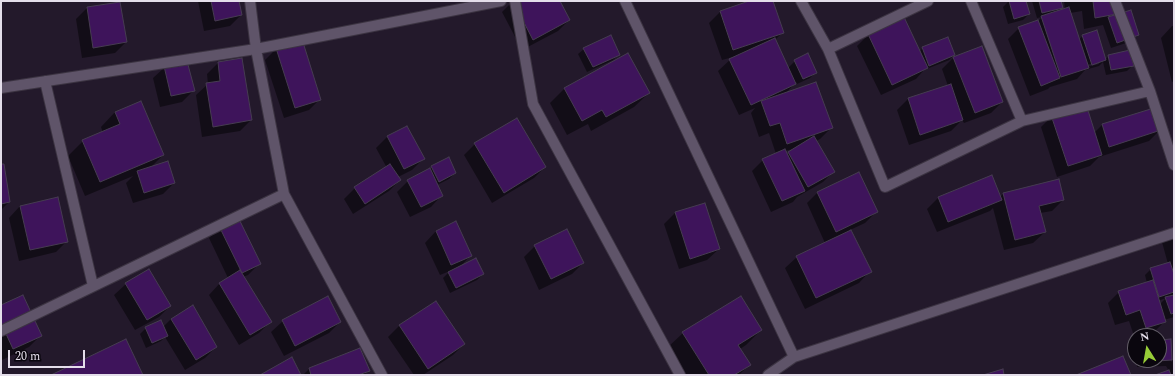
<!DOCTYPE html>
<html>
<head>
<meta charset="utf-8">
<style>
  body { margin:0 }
  #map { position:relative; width:1175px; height:376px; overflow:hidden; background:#23192b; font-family:Spectral,serif }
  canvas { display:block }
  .frame { position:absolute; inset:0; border:2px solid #e4deea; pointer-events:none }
  .north { position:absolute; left:1127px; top:328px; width:40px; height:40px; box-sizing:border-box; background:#0a060e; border:1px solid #615c66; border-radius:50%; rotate:349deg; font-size:11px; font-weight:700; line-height:16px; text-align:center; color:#e4deea }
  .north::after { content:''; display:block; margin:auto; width:14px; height:18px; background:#97cc38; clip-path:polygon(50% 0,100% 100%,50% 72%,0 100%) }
  .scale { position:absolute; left:8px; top:350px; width:77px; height:18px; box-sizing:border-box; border:2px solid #e4deea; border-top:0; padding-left:5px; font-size:12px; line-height:14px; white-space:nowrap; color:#e4deea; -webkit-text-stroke:3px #0a060e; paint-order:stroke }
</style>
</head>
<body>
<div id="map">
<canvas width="1175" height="376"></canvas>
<div class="frame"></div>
<div class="north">N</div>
<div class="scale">20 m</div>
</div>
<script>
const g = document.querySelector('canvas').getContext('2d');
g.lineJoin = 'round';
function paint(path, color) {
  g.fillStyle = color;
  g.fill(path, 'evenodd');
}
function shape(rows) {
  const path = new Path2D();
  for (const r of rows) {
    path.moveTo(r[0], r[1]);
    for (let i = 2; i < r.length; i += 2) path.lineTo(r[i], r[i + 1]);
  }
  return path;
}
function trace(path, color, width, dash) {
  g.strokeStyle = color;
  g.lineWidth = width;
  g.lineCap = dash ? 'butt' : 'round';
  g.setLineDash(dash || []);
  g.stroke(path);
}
const shadow = shape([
  [198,1,238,1,241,15,230,26,204,31],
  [513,1,559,1,569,20,558,31,522,50,502,12],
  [752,1,772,1,783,32,775,40,788,68,795,61,816,72,810,78,797,84,796,82,785,94,831,128,820,139,816,141,834,171,823,182,797,197,793,202,771,212,752,171,763,160,776,154,769,133,759,137,751,113,755,108,739,115,718,71,733,57,722,60,709,23,720,12],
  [793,149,793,150,787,154,785,151],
  [1009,1,1025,1,1029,14,1023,20,1008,24,1003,7],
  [1032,1,1060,1,1062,8,1058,12,1065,9,1064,1,1114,1,1138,35,1132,41,1111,48,1103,25,1084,29,1082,11,1070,13,1078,40,1083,36,1105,60,1109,56,1132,66,1127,71,1106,75,1103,62,1099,66,1085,70,1077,79,1050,87,1048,89,1030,96,1008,39,1019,28,1038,21,1042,17,1037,18],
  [1099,61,1099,64,1087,67,1087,65],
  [87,8,126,42,115,53,82,58,76,19],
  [1172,26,1174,26,1174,81,1172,82,1161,38],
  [868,35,919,52,923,48,954,55,949,60,981,48,1002,102,991,113,964,123,962,120,951,131,909,145,897,110,908,99,948,86,942,69,952,59,924,70,916,79,881,95,857,46],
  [276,49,320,99,309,110,284,118,265,60],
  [584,49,619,54,613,60,587,72,578,54],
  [242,59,251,120,240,131,202,137,196,95,208,84,207,74,218,63],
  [165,67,193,91,182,102,160,107,153,78],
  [565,88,649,93,634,107,591,131,588,124,567,135,550,103],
  [1153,109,1160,130,1149,141,1099,157,1090,166,1057,177,1041,127,1052,116,1094,133,1102,125],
  [115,112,163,155,151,167,174,183,163,194,133,203,126,183,133,176,85,196,68,156,83,141,103,133,101,127],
  [407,127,423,159,412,170,398,177,400,180,389,191,353,214,344,199,355,188,387,168,376,148,387,137],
  [475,144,545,167,534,178,492,203,464,155],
  [1,165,9,202,1,210],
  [432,167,455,173,449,179,437,185,442,195,431,207,410,217,397,192,408,181,428,170],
  [818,192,876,212,865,223,850,230,870,271,859,283,805,309,785,268,797,257,825,243,807,203],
  [1003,194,1063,200,1052,211,1040,213,1045,232,1033,243,1004,250,993,208,990,211,937,232,927,209,938,198,1000,197],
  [20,206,67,241,56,252,19,261,9,218],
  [675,213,719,249,707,260,679,269,664,224],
  [456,223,471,255,460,267,483,274,477,280,450,293,443,278,450,271,440,275,425,243,436,231],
  [220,227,259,264,248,275,243,277,270,322,259,333,239,345,209,295,220,283,228,278,209,238],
  [1174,230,1174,294,1172,296,1174,296,1174,317,1164,320,1165,321,1153,333,1143,336,1135,336,1135,339,1129,321,1115,325,1108,303,1119,292,1147,283,1145,275,1151,269,1168,264,1162,242],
  [1166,298,1159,305,1158,301],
  [535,246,583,263,572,274,539,290,524,257],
  [126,284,170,306,159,317,135,330,114,295],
  [328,298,340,322,329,333,284,356,271,332,283,321],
  [436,302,464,344,453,355,423,375,414,375,388,337,399,326],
  [1,307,40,336,29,347,2,360],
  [171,319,216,347,205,358,185,370,165,337,161,341,146,348,140,334,146,328,163,327],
  [761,330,746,345,740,349,749,365,739,375,685,375,668,347,683,333],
  [1170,340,1171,362,1174,359,1174,375,1157,375,1169,371,1166,366,1137,367,1137,360,1159,360,1159,341],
  [309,369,368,370,364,375,303,375]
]);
const building = shape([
  [211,1,239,1,242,15,215,21,211,1],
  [513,1,560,1,570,20,533,40,513,1],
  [749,1,773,1,784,33,733,50,720,11,749,1],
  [1009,1,1026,1,1030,14,1014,19,1009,1],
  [1039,1,1061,1,1063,8,1042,13,1039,1],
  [1093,1,1115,1,1117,14,1095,18,1093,1],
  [120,2,127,42,93,48,87,7,120,2],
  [1069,7,1089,68,1061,77,1041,16,1069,7],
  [1131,10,1139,35,1117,43,1108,17,1131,10],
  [904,17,928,68,892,85,868,34,904,17],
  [1038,20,1060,78,1041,86,1018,27,1038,20],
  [1097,30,1106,60,1092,65,1082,35,1097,30],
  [611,35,620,55,593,67,583,48,611,35],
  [948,37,955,55,929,66,922,47,948,37],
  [775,38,796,84,751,105,729,59,775,38],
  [302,39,321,100,295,108,276,48,302,39],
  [982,46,1003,102,975,113,953,57,982,46],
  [1130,50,1134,66,1111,70,1108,55,1130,50],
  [628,53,650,93,606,117,602,110,582,121,564,88,628,53],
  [808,53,817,73,803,79,794,60,808,53],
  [242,58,252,120,213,127,206,83,220,81,218,62,242,58],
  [187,61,195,91,171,96,164,66,187,61],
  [816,82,833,128,787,144,780,123,770,126,761,101,816,82],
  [951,84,963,120,920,135,908,98,951,84],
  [141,101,164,155,100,182,82,140,120,124,115,112,141,101],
  [1086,104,1102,155,1068,166,1051,115,1086,104],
  [1154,108,1161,130,1109,147,1102,124,1154,108],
  [517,118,546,167,504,193,474,143,517,118],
  [407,126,425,159,404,169,387,136,407,126],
  [814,136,835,172,808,187,788,152,814,136],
  [785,149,805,191,782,201,762,159,785,149],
  [449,157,456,173,439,182,431,166,449,157],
  [168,161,175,183,144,193,137,171,168,161],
  [1,164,4,164,10,202,1,204,1,164],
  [390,164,401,180,365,204,354,187,390,164],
  [430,168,443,196,421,207,407,180,430,168],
  [859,172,878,212,836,232,817,192,859,172],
  [992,175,1002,200,948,222,938,197,992,175],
  [1059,179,1064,200,1039,206,1046,232,1015,240,1003,193,1059,179],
  [58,197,68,242,30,250,20,206,58,197],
  [705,203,720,249,690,259,675,212,705,203],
  [238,217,261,264,242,273,219,226,238,217],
  [456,221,472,256,451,265,436,231,456,221],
  [567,229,584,263,551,279,534,245,567,229],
  [851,230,872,272,816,298,796,256,851,230],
  [476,258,484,274,456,288,448,272,476,258],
  [1170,262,1174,274,1174,292,1159,297,1150,268,1170,262],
  [149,269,171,306,147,320,125,283,149,269],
  [240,270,272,322,250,335,219,283,240,270],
  [1153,280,1166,322,1146,328,1140,310,1126,315,1118,291,1153,280],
  [23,295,42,336,13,349,1,323,1,305,23,295],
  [1174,295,1174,313,1171,314,1165,297,1174,295],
  [328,296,341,322,295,346,282,320,328,296],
  [741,296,762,330,738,345,751,365,734,375,709,375,682,332,741,296],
  [436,301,465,344,428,369,399,325,436,301],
  [193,305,217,347,196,360,171,319,193,305],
  [161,320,168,336,152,343,145,327,161,320],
  [126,339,143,375,51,375,126,339],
  [1171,339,1172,360,1143,362,1143,360,1159,360,1159,340,1171,339],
  [360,348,370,371,358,375,311,375,309,368,360,348],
  [1123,356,1131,375,1076,375,1123,356],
  [292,357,301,375,260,375,292,357],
  [1003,369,1004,375,983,375,1003,369],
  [1169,370,1171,375,1155,375,1169,370]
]);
const minor = shape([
  [250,1,256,49,284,194,382,375],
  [515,1,533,104,680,375],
  [625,1,794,357],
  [801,1,828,49,885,187,1022,121,1150,91],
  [971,1,1022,121],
  [1115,1,1150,91,1174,165],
  [828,49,928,1],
  [45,81,93,286],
  [1,88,256,49,501,1],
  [1,331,284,194],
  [768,375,794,357,1174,233]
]);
paint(shadow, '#0007');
paint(building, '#3e145b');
trace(building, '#463c51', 1);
trace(minor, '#3c3442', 12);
trace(minor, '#5f5469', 10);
</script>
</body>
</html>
